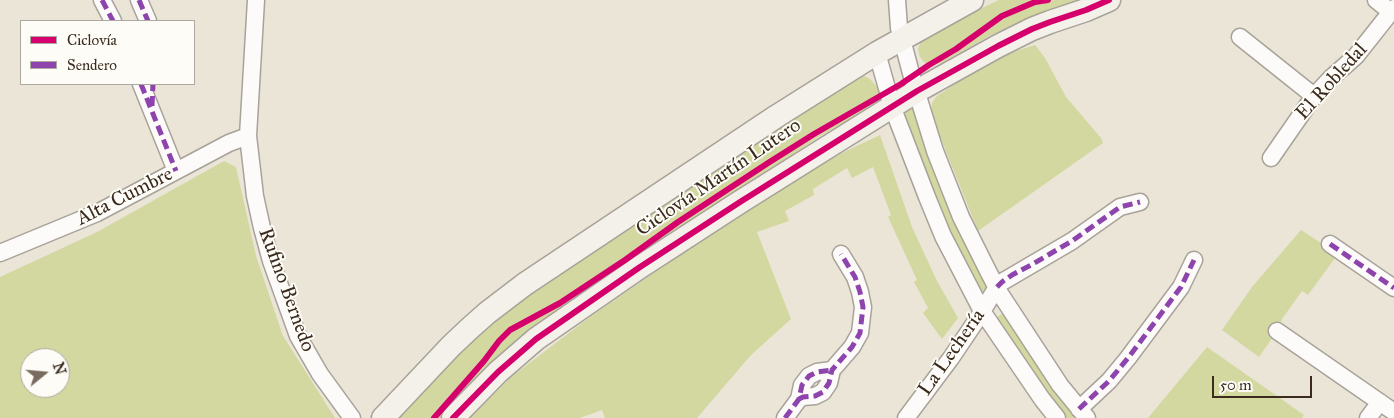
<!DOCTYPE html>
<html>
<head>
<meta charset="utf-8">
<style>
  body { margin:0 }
  #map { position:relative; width:1394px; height:418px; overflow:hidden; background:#ebe5d8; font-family:"IM FELL Great Primer",serif }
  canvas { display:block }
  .legend { position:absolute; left:20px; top:20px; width:175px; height:65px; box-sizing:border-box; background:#fdfcf7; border:1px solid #afa8a0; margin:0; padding:6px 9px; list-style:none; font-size:15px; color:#3b2a1e }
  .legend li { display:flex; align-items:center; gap:10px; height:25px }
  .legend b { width:25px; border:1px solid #afa8a0 }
  .north { position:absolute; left:20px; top:348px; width:50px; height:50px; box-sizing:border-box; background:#fdfcf7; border:1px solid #afa8a0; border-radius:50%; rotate:73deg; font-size:14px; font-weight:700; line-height:20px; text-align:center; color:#3b2a1e }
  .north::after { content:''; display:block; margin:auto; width:18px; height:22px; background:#796b5f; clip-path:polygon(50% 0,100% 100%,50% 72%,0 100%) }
  .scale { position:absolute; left:1212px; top:376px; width:100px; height:22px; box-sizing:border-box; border:2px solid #3b2a1e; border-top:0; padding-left:6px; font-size:15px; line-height:18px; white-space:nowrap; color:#3b2a1e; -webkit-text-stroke:4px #fdfcf7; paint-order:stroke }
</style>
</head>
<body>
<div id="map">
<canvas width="1394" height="418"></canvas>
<ul class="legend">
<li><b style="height:6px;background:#d6006c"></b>Ciclovía</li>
<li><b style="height:6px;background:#8e44ad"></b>Sendero</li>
</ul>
<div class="north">N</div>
<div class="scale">50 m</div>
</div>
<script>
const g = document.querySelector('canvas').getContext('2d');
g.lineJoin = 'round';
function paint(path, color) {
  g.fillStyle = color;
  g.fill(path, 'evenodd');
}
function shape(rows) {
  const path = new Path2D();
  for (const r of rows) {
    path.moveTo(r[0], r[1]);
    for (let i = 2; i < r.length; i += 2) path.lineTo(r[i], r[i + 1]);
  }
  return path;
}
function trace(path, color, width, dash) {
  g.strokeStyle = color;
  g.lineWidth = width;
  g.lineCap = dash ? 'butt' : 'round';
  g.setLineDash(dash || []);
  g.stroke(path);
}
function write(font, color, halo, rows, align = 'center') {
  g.font = font + ' "IM FELL Great Primer",serif';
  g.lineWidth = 4;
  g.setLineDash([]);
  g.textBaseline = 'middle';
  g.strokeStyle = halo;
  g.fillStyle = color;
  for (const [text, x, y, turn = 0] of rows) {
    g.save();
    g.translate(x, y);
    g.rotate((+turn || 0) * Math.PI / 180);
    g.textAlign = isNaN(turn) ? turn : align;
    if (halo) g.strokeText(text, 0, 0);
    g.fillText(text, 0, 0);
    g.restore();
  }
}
const green = shape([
  [999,0,1089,0,1029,20,991,35,941,63,929,65,925,63,920,57,918,49,920,43,923,38,967,15],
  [1035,45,1045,58,1066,97,1101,138,1103,143,978,231,931,114,932,103,937,96,970,74,1013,52],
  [864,76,870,79,877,87,880,99,878,105,820,136,695,220,477,378,442,418,397,418,477,330,628,223,854,78],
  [910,107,913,107,986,284,986,289,983,291,980,290,952,237,911,135,904,113],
  [880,135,912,227,937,281,958,318,942,339,923,313,928,308,914,282,917,280,888,217,891,215,873,167,852,178,847,168,813,189,814,195,785,211,789,221,757,232,791,319,751,355,697,418,605,418,602,410,580,418,470,418,511,377,586,320,735,216,840,154],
  [224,161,236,167,256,256,283,336,335,418,0,418,0,277,97,232],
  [30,358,60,358,60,388,30,388],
  [1301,230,1338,254,1308,295,1302,291,1282,319,1277,331,1259,357,1222,330,1252,287],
  [1003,313,1006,314,1052,385,1076,418,1064,418,998,320,997,317],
  [1207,347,1304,415,1302,418,1148,418]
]);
const street = shape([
  [102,0,113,21],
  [139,0,148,21],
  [256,0,248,136,255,196,262,228,271,261,298,336,320,374,352,418],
  [897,0,899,28,912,77,935,151,961,217,989,273,999,292,1060,385,1087,418],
  [1376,0,1391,12],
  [1240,37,1314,96],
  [877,53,892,106,927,197,943,236,982,311,1042,399,1057,418],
  [141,84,176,171],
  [1271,158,1314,96,1331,78,1356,56,1394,8],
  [1330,244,1394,288],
  [0,253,97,213,229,143,248,136],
  [1277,331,1394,412],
  [799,399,803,397,815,396,823,392,829,383,832,370,852,347,860,333,863,307,860,292,855,277,841,254],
  [1079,409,1109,381,1128,358,1181,287,1194,260],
  [785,418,799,399,802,385,809,376,817,372,832,370],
  [906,418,951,358,978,318,997,287,1002,282,1072,241,1120,207,1140,202],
  [1368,418,1380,402]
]);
const secondary = shape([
  [383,418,451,346,469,329,487,313,525,284,777,116,877,53,972,0],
  [453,418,498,372,536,339,640,267,740,202,917,91,998,46,1032,29,1050,22,1086,10,1109,0]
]);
const quiet = shape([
  [102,0,113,21],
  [139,0,148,21],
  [141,84,176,171],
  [152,106,153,84],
  [1330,244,1394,288],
  [997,287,1002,282,1012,275,1031,265,1072,241,1120,207,1140,202],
  [799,399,803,397,815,396,823,392,829,383,832,370,852,347,860,333,863,307,860,292,855,277,841,254],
  [1079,409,1109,381,1128,358,1181,287,1194,260],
  [785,418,799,399,802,385,809,376,817,372,832,370]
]);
const cycleway = shape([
  [434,418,484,361,499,341,510,330,560,303,625,260,678,222,768,163,814,134,901,84,929,65,956,49,1002,16,1035,2,1048,0],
  [453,418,498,372,536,339,640,267,740,202,917,91,998,46,1032,29,1050,22,1086,10,1109,0]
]);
const streetNames = [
  ["El Robledal",1332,82,-48],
  ["Ciclovía Martín Lutero",719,178,-34],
  ["Alta Cumbre",125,197,-27],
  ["Rufino Bernedo",286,290,70],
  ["La Lechería",952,353,-55]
];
paint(green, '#d2d89f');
trace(street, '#a8a299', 19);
trace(secondary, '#a8a299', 25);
trace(street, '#fcfbf9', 16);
trace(secondary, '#f4f1eb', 22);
trace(quiet, '#8e44ad', 5, [10, 5]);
trace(cycleway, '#d6006c', 6);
write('20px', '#3b2a1e', '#fdfcf7', streetNames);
</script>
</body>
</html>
